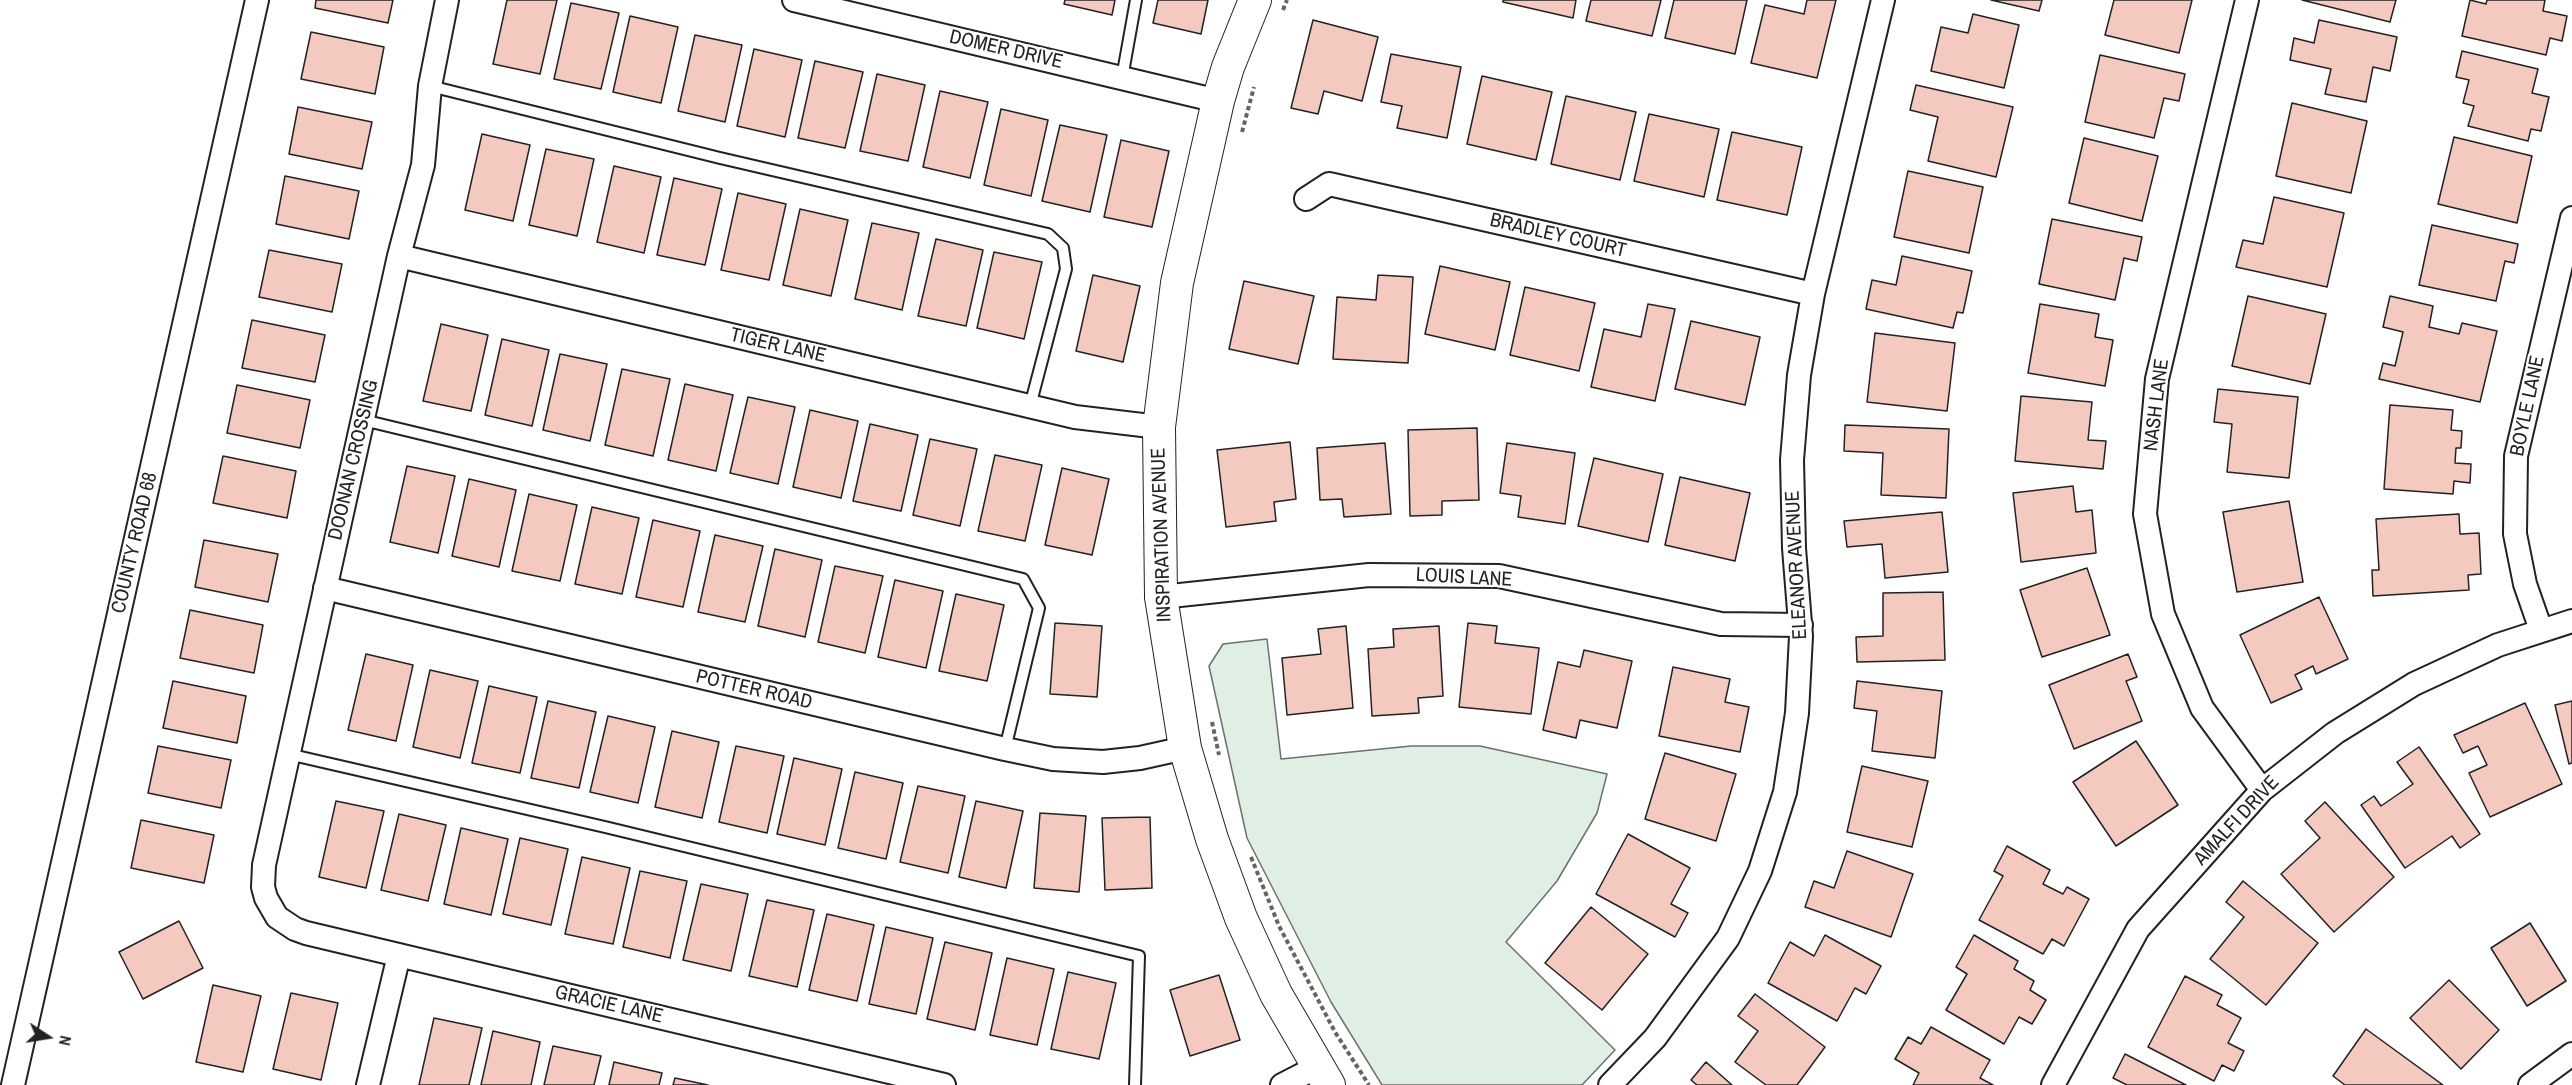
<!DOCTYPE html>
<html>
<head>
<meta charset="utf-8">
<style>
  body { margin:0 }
  #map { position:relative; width:2572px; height:1085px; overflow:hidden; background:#fff; font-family:"Archivo Narrow",sans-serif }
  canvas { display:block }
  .north { position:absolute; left:18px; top:1007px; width:60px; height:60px; -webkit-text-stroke:4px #fff; paint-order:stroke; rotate:102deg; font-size:16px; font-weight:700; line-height:24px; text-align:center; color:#222 }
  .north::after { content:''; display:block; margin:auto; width:21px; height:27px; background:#222; clip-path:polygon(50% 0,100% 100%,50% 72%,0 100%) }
</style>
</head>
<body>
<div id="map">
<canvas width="2572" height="1085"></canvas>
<div class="north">N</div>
</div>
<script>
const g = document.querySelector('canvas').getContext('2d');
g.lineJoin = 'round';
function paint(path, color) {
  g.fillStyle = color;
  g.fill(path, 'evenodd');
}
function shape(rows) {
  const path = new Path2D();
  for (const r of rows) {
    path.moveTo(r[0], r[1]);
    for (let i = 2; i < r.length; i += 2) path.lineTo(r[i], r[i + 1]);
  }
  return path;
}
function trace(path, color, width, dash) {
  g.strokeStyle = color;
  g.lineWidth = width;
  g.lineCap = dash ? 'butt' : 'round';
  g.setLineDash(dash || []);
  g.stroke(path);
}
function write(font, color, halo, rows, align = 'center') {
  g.font = font + ' "Archivo Narrow",sans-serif';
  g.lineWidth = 4.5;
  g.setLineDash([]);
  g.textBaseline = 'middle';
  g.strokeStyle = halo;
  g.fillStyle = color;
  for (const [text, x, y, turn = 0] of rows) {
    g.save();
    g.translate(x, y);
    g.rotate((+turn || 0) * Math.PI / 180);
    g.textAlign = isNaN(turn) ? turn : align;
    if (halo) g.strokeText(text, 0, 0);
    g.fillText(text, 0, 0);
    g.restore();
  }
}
const green = shape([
  [1267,639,1281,759,1411,746,1480,746,1607,774,1597,813,1557,881,1506,942,1615,1050,1582,1085,1382,1085,1331,1002,1247,838,1209,666,1223,644,1267,639]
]);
const building = shape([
  [316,0,393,0,388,23,315,8,316,0],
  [507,0,557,0,540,74,493,64,507,0],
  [1065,0,1115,0,1112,15,1064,4,1065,0],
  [1158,0,1208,0,1201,34,1153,23,1158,0],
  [1503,0,1576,0,1573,18,1503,2,1503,0],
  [1591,0,1661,0,1652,36,1586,21,1591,0],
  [1674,0,1747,0,1735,54,1665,38,1674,0],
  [1807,0,1836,0,1817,78,1751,63,1765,5,1804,14,1807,0],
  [1991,0,2042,0,2039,11,1991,0],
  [2114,0,2192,0,2179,53,2105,35,2114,0],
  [2302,0,2396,0,2390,22,2302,0],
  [2470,0,2486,4,2487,0,2545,0,2543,11,2567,16,2562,41,2550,38,2546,55,2462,36,2470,0],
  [571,3,619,13,601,89,554,79,571,3],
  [1973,14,2019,25,2004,88,1931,71,1941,27,1968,33,1973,14],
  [630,16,678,27,661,103,613,92,630,16],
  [1313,20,1378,37,1362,101,1324,91,1318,114,1291,108,1313,20],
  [2319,20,2397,37,2390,71,2373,67,2366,102,2325,94,2331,69,2290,60,2294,38,2314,43,2319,20],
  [311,32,384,47,375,94,301,79,311,32],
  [695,35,742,45,725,122,678,111,695,35],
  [754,49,802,60,785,137,737,126,754,49],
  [2462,51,2538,69,2532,93,2549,97,2541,131,2531,129,2528,141,2468,126,2474,106,2463,103,2469,80,2456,77,2462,51],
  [1391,54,1461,67,1447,138,1397,128,1402,106,1381,102,1391,54],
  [2100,55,2185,74,2179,101,2164,98,2154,138,2085,122,2100,55],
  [815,61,863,72,845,148,798,138,815,61],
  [877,74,925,85,908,161,860,151,877,74],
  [1482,76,1552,92,1536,160,1467,144,1482,76],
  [1916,85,2013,107,1996,177,1928,161,1938,117,1910,110,1916,85],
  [940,91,988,102,970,178,923,167,940,91],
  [1566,96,1636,112,1620,180,1551,164,1566,96],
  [2292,103,2367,121,2351,193,2276,176,2292,103],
  [298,107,372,122,362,169,289,154,298,107],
  [1001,109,1048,120,1031,196,984,185,1001,109],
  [1649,114,1719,129,1704,197,1634,181,1649,114],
  [1060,125,1107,135,1090,212,1042,201,1060,125],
  [1732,132,1802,147,1787,215,1717,200,1732,132],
  [482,134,530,145,513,221,465,210,482,134],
  [2454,137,2532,156,2517,223,2438,204,2454,137],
  [2084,138,2158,156,2142,221,2069,203,2084,138],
  [1121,140,1169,151,1152,227,1104,217,1121,140],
  [546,149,594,159,577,236,529,225,546,149],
  [614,166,661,177,644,253,597,242,614,166],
  [1908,171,1983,187,1969,253,1894,237,1908,171],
  [285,176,359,191,349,239,276,224,285,176],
  [674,178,722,189,705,265,657,255,674,178],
  [738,193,786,204,769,280,721,270,738,193],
  [2274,197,2344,213,2327,287,2236,267,2243,240,2263,244,2274,197],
  [800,209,848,220,831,296,783,285,800,209],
  [2052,219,2142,237,2137,261,2124,258,2115,300,2039,284,2052,219],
  [872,223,919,233,902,310,855,299,872,223],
  [2432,225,2518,244,2514,263,2505,261,2496,301,2419,285,2432,225],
  [936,239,983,250,966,326,918,316,936,239],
  [269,250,342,264,332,312,259,297,269,250],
  [994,252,1042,262,1024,339,977,328,994,252],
  [1902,256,1972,271,1963,313,1957,312,1953,328,1866,309,1872,280,1896,285,1902,256],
  [1440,266,1510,282,1495,350,1425,334,1440,266],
  [1093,275,1140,286,1123,362,1076,351,1093,275],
  [1378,275,1413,277,1408,363,1333,359,1337,297,1376,300,1378,275],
  [1244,281,1314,296,1298,364,1229,349,1244,281],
  [1525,287,1595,303,1579,371,1510,355,1525,287],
  [2248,296,2326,314,2310,384,2232,366,2248,296],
  [2390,296,2433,306,2429,327,2459,334,2462,323,2497,331,2480,402,2379,379,2383,363,2395,366,2403,332,2383,327,2390,296],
  [1648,304,1675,309,1655,401,1591,387,1604,329,1641,337,1648,304],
  [2040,304,2099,314,2095,337,2113,340,2105,386,2028,373,2040,304],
  [252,320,325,335,315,382,242,368,252,320],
  [1691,321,1760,337,1745,405,1675,389,1691,321],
  [441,324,488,335,471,411,423,401,441,324],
  [1875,333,1955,343,1947,411,1867,402,1875,333],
  [502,339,549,350,532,426,485,415,502,339],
  [560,354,607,364,590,441,543,430,560,354],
  [622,369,670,379,653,456,605,445,622,369],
  [685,384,733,395,716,471,668,460,685,384],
  [237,385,310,400,300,448,227,433,237,385],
  [2218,389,2298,397,2289,478,2227,472,2232,424,2214,422,2218,389],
  [2021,396,2092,402,2088,440,2106,441,2103,469,2015,461,2021,396],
  [748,397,795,407,778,484,730,473,748,397],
  [2390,405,2453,410,2451,430,2462,431,2461,448,2456,448,2455,463,2471,464,2470,483,2454,481,2453,494,2384,489,2390,405],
  [810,410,858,421,841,498,793,487,810,410],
  [870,424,918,435,901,511,853,501,870,424],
  [1845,425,1949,429,1946,498,1881,495,1883,453,1844,451,1845,425],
  [1477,428,1479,500,1442,501,1442,515,1410,516,1408,430,1477,428],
  [930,439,977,449,960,526,913,515,930,439],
  [1290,442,1296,499,1274,502,1276,521,1226,527,1217,450,1290,442],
  [1385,443,1391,514,1344,517,1342,499,1320,500,1317,448,1385,443],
  [1507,443,1575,453,1565,524,1518,517,1521,496,1500,493,1507,443],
  [995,455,1042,465,1025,541,978,531,995,455],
  [223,456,296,471,287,518,213,503,223,456],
  [1594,458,1663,474,1648,542,1578,526,1594,458],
  [407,466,455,476,438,553,390,542,407,466],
  [1062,468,1109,479,1092,555,1045,545,1062,468],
  [1680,477,1750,493,1735,561,1665,545,1680,477],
  [469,479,516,490,499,567,452,556,469,479],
  [2073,486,2076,512,2092,510,2096,553,2021,562,2013,493,2073,486],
  [529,494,577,505,560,581,512,571,529,494],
  [2289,501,2303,582,2237,592,2223,512,2289,501],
  [592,507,639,518,622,594,575,584,592,507],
  [1942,512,1948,572,1885,578,1882,544,1847,547,1844,521,1942,512],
  [2459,514,2460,534,2479,533,2481,574,2468,575,2469,590,2373,596,2372,570,2379,570,2376,519,2459,514],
  [653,520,700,531,683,607,636,597,653,520],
  [715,535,763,546,745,622,698,612,715,535],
  [204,540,278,554,268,602,195,587,204,540],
  [775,549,822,560,805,637,758,626,775,549],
  [835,566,883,576,865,653,818,642,835,566],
  [2087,568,2110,635,2042,657,2020,590,2087,568],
  [895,580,943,591,926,668,878,657,895,580],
  [1943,592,1945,660,1857,662,1856,637,1883,636,1883,593,1943,592],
  [956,594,1004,605,987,681,939,671,956,594],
  [2319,597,2348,659,2316,674,2313,666,2295,675,2302,689,2271,703,2240,635,2319,597],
  [190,610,263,625,254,673,180,658,190,610],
  [1055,623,1102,626,1097,697,1050,694,1055,623],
  [1468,623,1497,626,1495,643,1539,648,1531,714,1459,707,1468,623],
  [1346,626,1353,708,1287,715,1282,658,1321,654,1318,629,1346,626],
  [1439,626,1443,696,1418,698,1419,713,1372,716,1368,649,1394,647,1393,629,1439,626],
  [1584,650,1632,661,1617,728,1580,720,1576,738,1543,730,1558,662,1580,667,1584,650],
  [366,654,413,665,396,741,348,730,366,654],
  [2128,654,2137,677,2126,681,2142,721,2074,749,2049,685,2128,654],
  [1673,667,1730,679,1725,702,1749,707,1740,752,1659,736,1673,667],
  [430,670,478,681,460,758,413,747,430,670],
  [173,681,246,696,237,743,163,728,173,681],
  [1857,681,1942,691,1935,758,1872,751,1877,711,1854,708,1857,681],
  [489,686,537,697,520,773,472,763,489,686],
  [548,701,596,712,579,788,531,778,548,701],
  [2572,701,2572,763,2569,764,2555,705,2572,701],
  [2525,703,2562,784,2490,817,2469,773,2487,765,2478,746,2463,753,2454,735,2525,703],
  [608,716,655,727,638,803,590,792,608,716],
  [672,731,719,742,702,818,655,807,672,731],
  [2136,741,2178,805,2116,846,2073,782,2136,741],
  [158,746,231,760,221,808,148,793,158,746],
  [736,746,784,756,767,833,719,822,736,746],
  [2419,747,2480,834,2460,848,2452,836,2405,868,2361,805,2374,796,2381,806,2413,784,2397,762,2419,747],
  [1665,753,1736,774,1716,841,1645,819,1665,753],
  [794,758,842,769,825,845,777,834,794,758],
  [1862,766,1928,781,1912,847,1847,832,1862,766],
  [855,772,903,783,886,859,838,848,855,772],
  [918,786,965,796,948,873,900,862,918,786],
  [336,801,384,811,366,888,319,877,336,801],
  [976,801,1023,811,1006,888,959,877,976,801],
  [2325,802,2394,877,2334,932,2281,874,2320,838,2305,821,2325,802],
  [1040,813,1086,816,1079,892,1034,888,1040,813],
  [399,814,446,825,428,901,381,890,399,814],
  [1150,817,1152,888,1105,890,1102,818,1150,817],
  [141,820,214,835,204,883,131,868,141,820],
  [461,828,508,839,491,915,444,904,461,828],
  [1628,834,1690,868,1671,904,1688,913,1675,937,1596,894,1628,834],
  [520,838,568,849,551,925,503,914,520,838],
  [2007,846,2050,870,2043,884,2063,894,2067,887,2089,899,2064,946,2052,939,2043,954,1979,920,2003,876,1994,871,2007,846],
  [1847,851,1913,874,1891,937,1805,907,1814,881,1834,888,1847,851],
  [582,857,630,868,613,944,565,934,582,857],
  [640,871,687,881,670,958,623,947,640,871],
  [2243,881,2318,943,2266,1005,2210,959,2244,917,2226,902,2243,881],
  [701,884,748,894,731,971,683,960,701,884],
  [767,900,814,910,797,987,749,976,767,900],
  [1591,907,1648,954,1602,1010,1545,963,1591,907],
  [827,914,874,925,857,1001,809,990,827,914],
  [179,921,203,968,143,999,119,952,179,921],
  [2530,923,2566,981,2527,1006,2491,948,2530,923],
  [886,927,933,938,916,1014,869,1004,886,927],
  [1825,935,1881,966,1866,994,1855,988,1837,1021,1768,983,1790,942,1814,956,1825,935],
  [1974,935,2018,961,2014,969,2034,981,2030,990,2046,1000,2032,1024,2019,1017,2004,1044,1946,1010,1967,974,1956,967,1974,935],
  [945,942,992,953,975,1030,927,1019,945,942],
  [1007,958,1054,969,1037,1045,990,1035,1007,958],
  [1068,972,1116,983,1099,1059,1051,1049,1068,972],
  [1219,975,1240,1040,1190,1056,1170,990,1219,975],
  [2185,976,2222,995,2217,1005,2241,1018,2228,1043,2244,1051,2234,1071,2222,1065,2214,1081,2148,1047,2185,976],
  [2449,980,2499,1030,2461,1069,2410,1018,2449,980],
  [213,985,261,996,243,1072,196,1062,213,985],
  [291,993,338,1003,321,1080,273,1069,291,993],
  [1755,994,1825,1047,1797,1085,1766,1085,1735,1062,1758,1031,1738,1016,1755,994],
  [434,1018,482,1028,469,1085,419,1085,434,1018],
  [1931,1027,1990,1060,1980,1078,1993,1085,1913,1085,1919,1073,1895,1059,1908,1037,1921,1044,1931,1027],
  [2366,1029,2443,1085,2345,1085,2333,1076,2366,1029],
  [493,1031,540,1042,531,1085,481,1085,493,1031],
  [553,1046,601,1056,594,1085,544,1085,553,1046],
  [2125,1054,2186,1085,2127,1085,2113,1078,2125,1054],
  [614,1062,662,1073,659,1085,609,1085,614,1062],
  [1706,1062,1732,1085,1697,1085,1691,1080,1706,1062],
  [675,1078,708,1085,673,1085,675,1078]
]);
const path = shape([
  [1283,10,1287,0],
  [1242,132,1254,87],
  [1212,722,1219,755],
  [1251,857,1279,926,1335,1032,1369,1085]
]);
const lane = shape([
  [1122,78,1136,0],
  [430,86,720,158,1048,234,1063,248,1066,269,1030,406],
  [363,420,1023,579,1039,608,1005,749],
  [288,754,605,827,1139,956,1135,1085]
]);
const street = shape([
  [447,0,430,86,423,165,399,256,264,865,263,887,266,898,277,917,295,929,306,933,944,1085],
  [794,0,1218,101],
  [2247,0,2157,379,2145,514,2163,614,2202,708,2262,790],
  [1306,199,1329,184,1813,294],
  [399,256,1075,417,1159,427],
  [325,588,1005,749,1053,759,1103,762,1140,758,1185,748],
  [1161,597,1369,575,1499,576,1721,624,1801,625],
  [2541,630,2525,584,2515,534,2516,456,2572,218],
  [13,1085,257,0],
  [368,1085,399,955],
  [1282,1085,1317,1067],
  [1610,1085,1655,1038,1728,938,1760,871,1785,792,1797,713,1801,636,1794,548,1792,460,1799,375,1813,294,1883,0],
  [2053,1085,2138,929,2262,790,2335,733,2414,684,2498,645,2572,621],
  [2530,1085,2572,1054]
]);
const secondary = shape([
  [1255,0,1228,67,1218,101,1177,283,1159,427,1161,597,1185,748,1212,839,1241,918,1276,994,1329,1085]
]);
const streetNames = [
  ["DOMER DRIVE",1006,50,13],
  ["BRADLEY COURT",1558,236,13],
  ["TIGER LANE",778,346,13],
  ["NASH LANE",2157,405,-83],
  ["BOYLE LANE",2528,406,-78],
  ["DOONAN CROSSING",354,460,-77],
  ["INSPIRATION AVENUE",1162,535,-92],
  ["COUNTY ROAD 68",135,543,-77],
  ["ELEANOR AVENUE",1797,565,-93],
  ["LOUIS LANE",1464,578,3],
  ["POTTER ROAD",754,690,13],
  ["AMALFI DRIVE",2237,821,-47],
  ["GRACIE LANE",609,1005,13]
];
paint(green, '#e0efe3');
trace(green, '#6f6f6f', 1.5);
paint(building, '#f3c9c0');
trace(building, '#222', 1.5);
trace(lane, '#222', 14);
trace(street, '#222', 26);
trace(secondary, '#222', 34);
trace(path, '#646464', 4, [4.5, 3]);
trace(lane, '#fff', 10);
trace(street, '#fff', 22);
trace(secondary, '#fff', 32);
write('20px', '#222', '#fff', streetNames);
</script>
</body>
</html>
